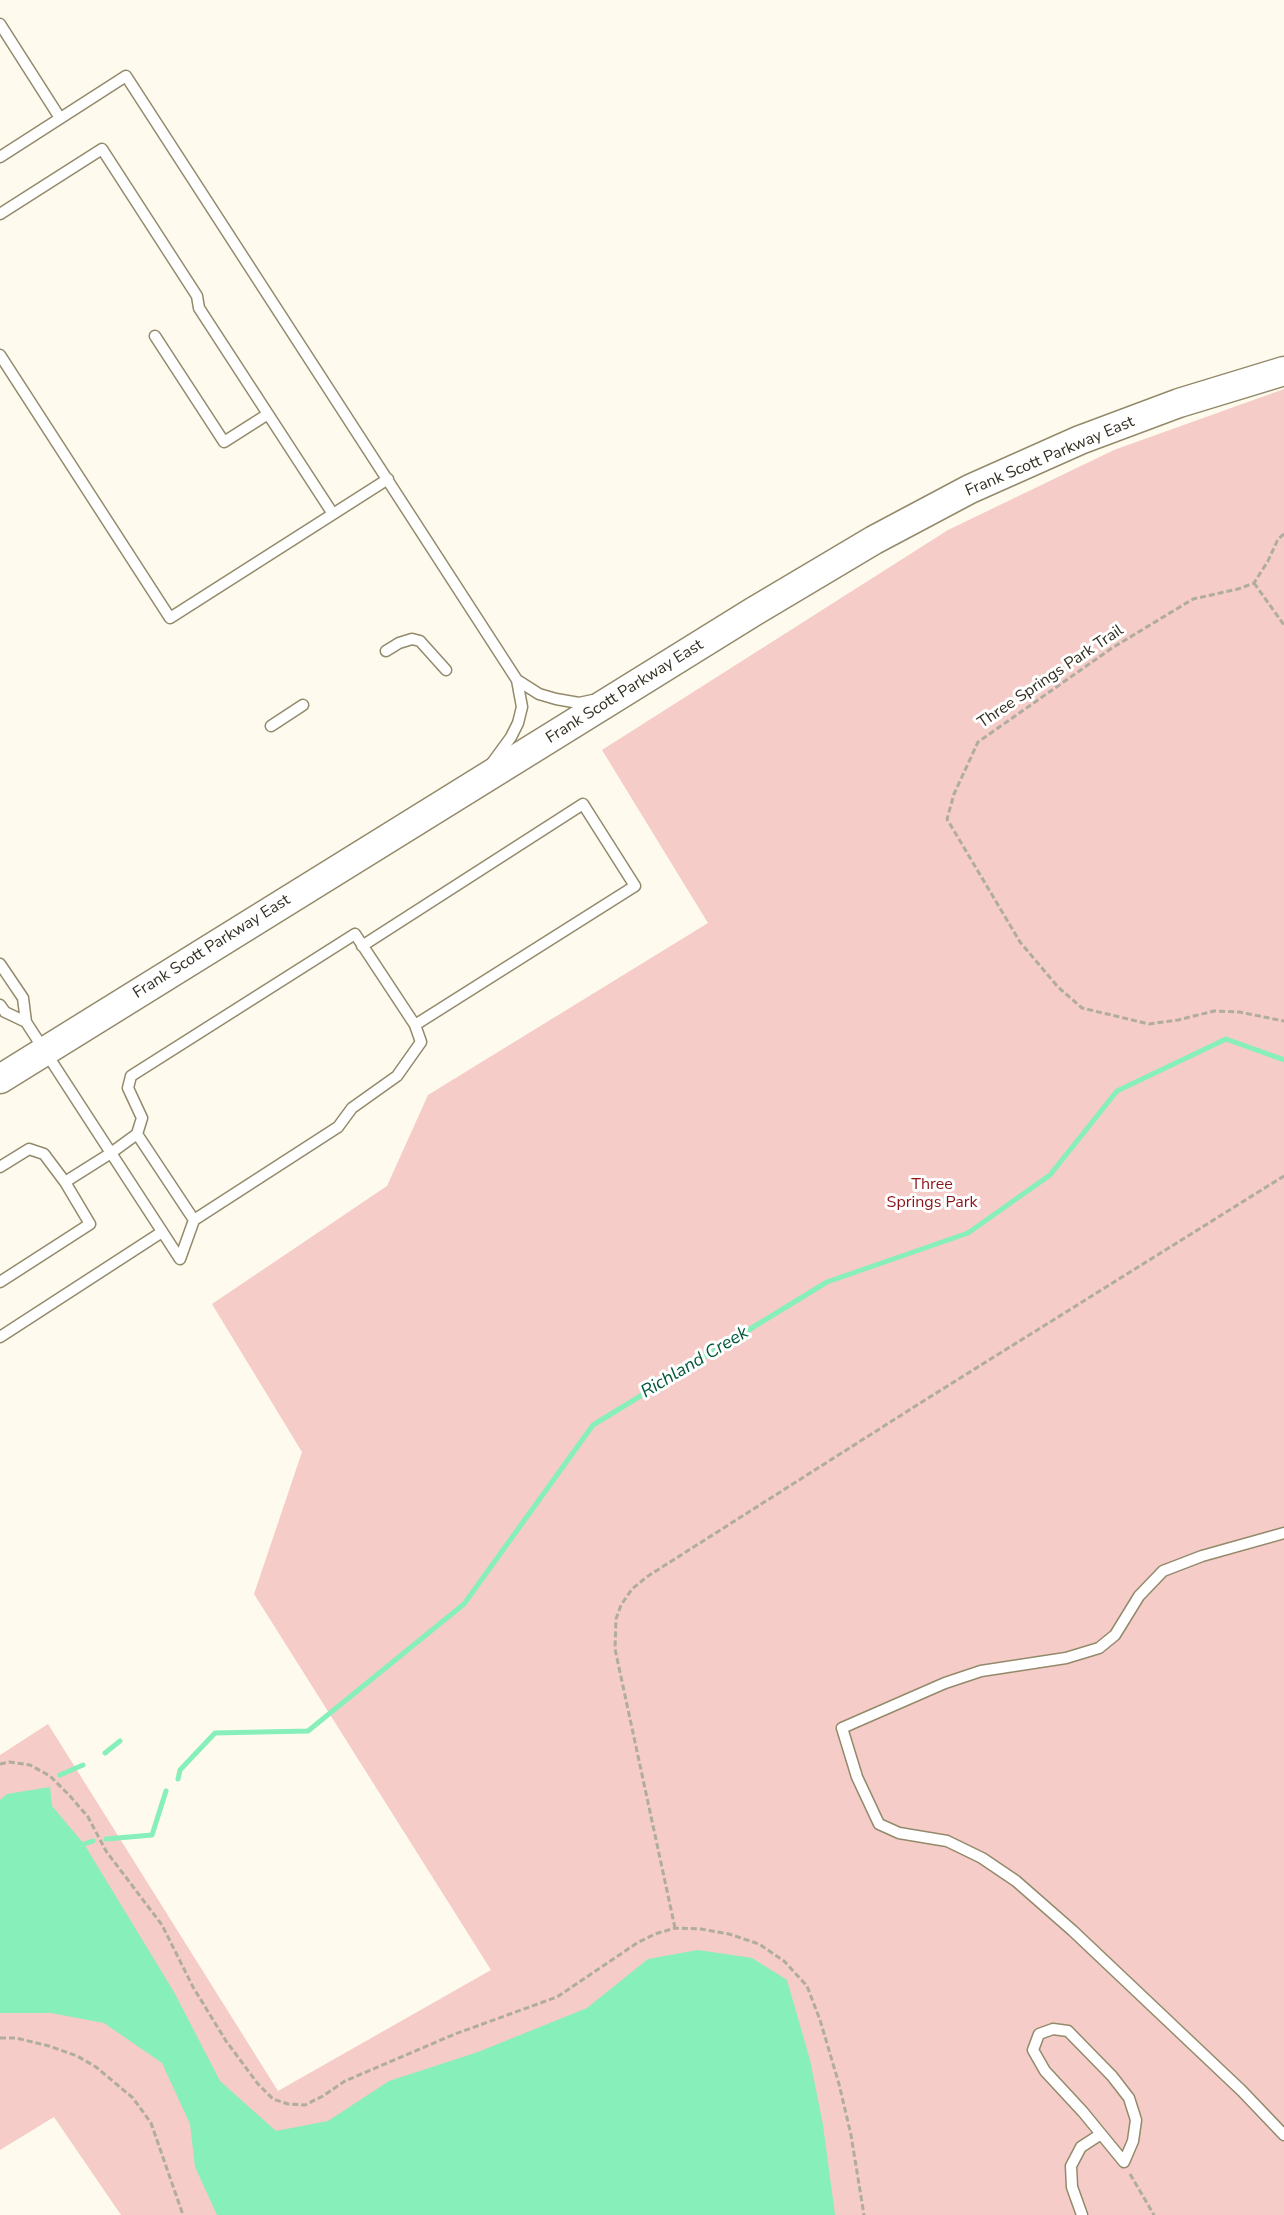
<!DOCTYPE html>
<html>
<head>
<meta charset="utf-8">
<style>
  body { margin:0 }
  canvas { display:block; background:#fefaed }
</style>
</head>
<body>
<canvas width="1284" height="2215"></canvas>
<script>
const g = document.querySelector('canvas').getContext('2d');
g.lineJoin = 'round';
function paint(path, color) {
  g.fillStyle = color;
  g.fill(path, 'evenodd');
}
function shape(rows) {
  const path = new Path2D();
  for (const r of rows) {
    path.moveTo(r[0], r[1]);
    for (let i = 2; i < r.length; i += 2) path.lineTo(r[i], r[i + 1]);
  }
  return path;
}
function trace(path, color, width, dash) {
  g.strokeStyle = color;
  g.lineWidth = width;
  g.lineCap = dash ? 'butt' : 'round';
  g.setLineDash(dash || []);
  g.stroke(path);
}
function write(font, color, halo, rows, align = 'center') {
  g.font = font + ' "Nunito Sans",sans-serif';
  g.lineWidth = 6;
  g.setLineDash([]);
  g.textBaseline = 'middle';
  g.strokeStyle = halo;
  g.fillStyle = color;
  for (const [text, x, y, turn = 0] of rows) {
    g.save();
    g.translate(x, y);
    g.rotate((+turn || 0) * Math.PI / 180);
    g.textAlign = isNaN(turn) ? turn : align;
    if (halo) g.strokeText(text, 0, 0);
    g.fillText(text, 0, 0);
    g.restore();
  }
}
const green = shape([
  [1284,389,1284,2215,121,2215,54,2117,0,2150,0,1755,48,1724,278,2091,491,1970,254,1594,302,1452,212,1304,387,1186,428,1095,708,923,602,750,948,530,1114,450]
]);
const water = shape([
  [50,1787,52,1806,84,1844,174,1992,220,2081,276,2131,328,2121,389,2081,478,2052,587,2008,648,1959,698,1950,752,1958,787,1980,810,2060,823,2125,835,2215,217,2215,195,2167,190,2124,162,2063,104,2023,51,2013,0,2013,0,1800,7,1794]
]);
const stream = shape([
  [105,1753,120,1741],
  [60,1775,83,1765],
  [178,1779,180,1770,215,1733,308,1731,464,1604,593,1425,827,1282,968,1233,1050,1175,1117,1091,1226,1039,1284,1060],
  [106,1839,152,1835,166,1791],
  [79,1848,84,1844,93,1841]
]);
const path = shape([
  [1284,534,1278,539,1268,561,1254,583,1238,589,1193,599,1112,648,978,742,954,794,947,819,1020,942,1058,987,1082,1008,1149,1024,1178,1020,1214,1011,1239,1012,1284,1021],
  [1254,583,1284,625],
  [0,1764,9,1762,30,1765,50,1776,70,1796,88,1817,106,1851,162,1925,193,1987,226,2041,258,2084,273,2099,288,2104,305,2105,323,2096,345,2081,455,2034,557,1997,637,1943,655,1934,675,1928,701,1929,729,1934,759,1944,784,1961,807,1986,820,2020,839,2084,851,2135,864,2215],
  [675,1928,615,1649,616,1619,621,1605,632,1589,648,1576,925,1400,1284,1176],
  [0,2038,16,2038,49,2046,77,2056,96,2067,133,2098,151,2123,183,2215],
  [1130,2174,1154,2215]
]);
const lane = shape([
  [0,24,60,118],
  [0,157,126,76,517,680,522,707,518,723,511,737,492,763],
  [0,214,102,149,197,296,199,308,333,514],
  [155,336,224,442,268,414],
  [0,355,170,618,388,479],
  [386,651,399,643,412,639,420,641,446,670],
  [517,680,539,694,556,699,579,703,593,700],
  [271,726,303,705],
  [355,934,415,1025,421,1042,397,1076,352,1108,338,1127,194,1220,180,1259,111,1153,137,1134,142,1118,128,1088,131,1076,355,934],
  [362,946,583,804,635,886,415,1025],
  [0,964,23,998,26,1022,111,1153,65,1182],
  [0,1005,5,1012,26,1022],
  [137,1134,194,1220],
  [0,1167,29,1149,44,1154,65,1182,90,1224,0,1282],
  [0,1337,162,1232],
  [1284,1533,1202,1556,1163,1571,1139,1596,1115,1635,1099,1648,1066,1658,981,1671,945,1683,842,1728,857,1777,879,1824,899,1833,947,1841,982,1858,1016,1881,1073,1931,1242,2091,1284,2135],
  [1053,2029,1068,2031,1112,2076,1129,2098,1136,2120,1133,2141,1124,2162,1083,2112,1045,2071,1033,2050,1039,2034,1053,2029],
  [1082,2215,1072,2187,1071,2166,1081,2147,1101,2134]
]);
const secondary = shape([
  [0,1079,753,612,874,540,970,489,1080,440,1179,403,1284,371]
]);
const streetNames = [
  ["Frank Scott Parkway East",1050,457,-23],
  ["Three Springs Park Trail",1051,677,-34],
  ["Frank Scott Parkway East",625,692,-32],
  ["Frank Scott Parkway East",212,947,-32]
];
const parkNames = [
  ["Three",932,1185],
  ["Springs Park",932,1203]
];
const waterNames = [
  ["Richland Creek",695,1363,-31]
];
paint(green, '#f5ccc7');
paint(water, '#86efba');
trace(stream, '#86efba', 5);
trace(lane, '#938a6b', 13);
trace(secondary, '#938a6b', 31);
trace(path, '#b0ac9f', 3, [6, 3]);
trace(lane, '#fff', 10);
trace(secondary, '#fff', 28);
write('16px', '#322e21', '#fff', streetNames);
write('16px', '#8c1418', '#fff', parkNames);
write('italic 18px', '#005838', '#fff', waterNames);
</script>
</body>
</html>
